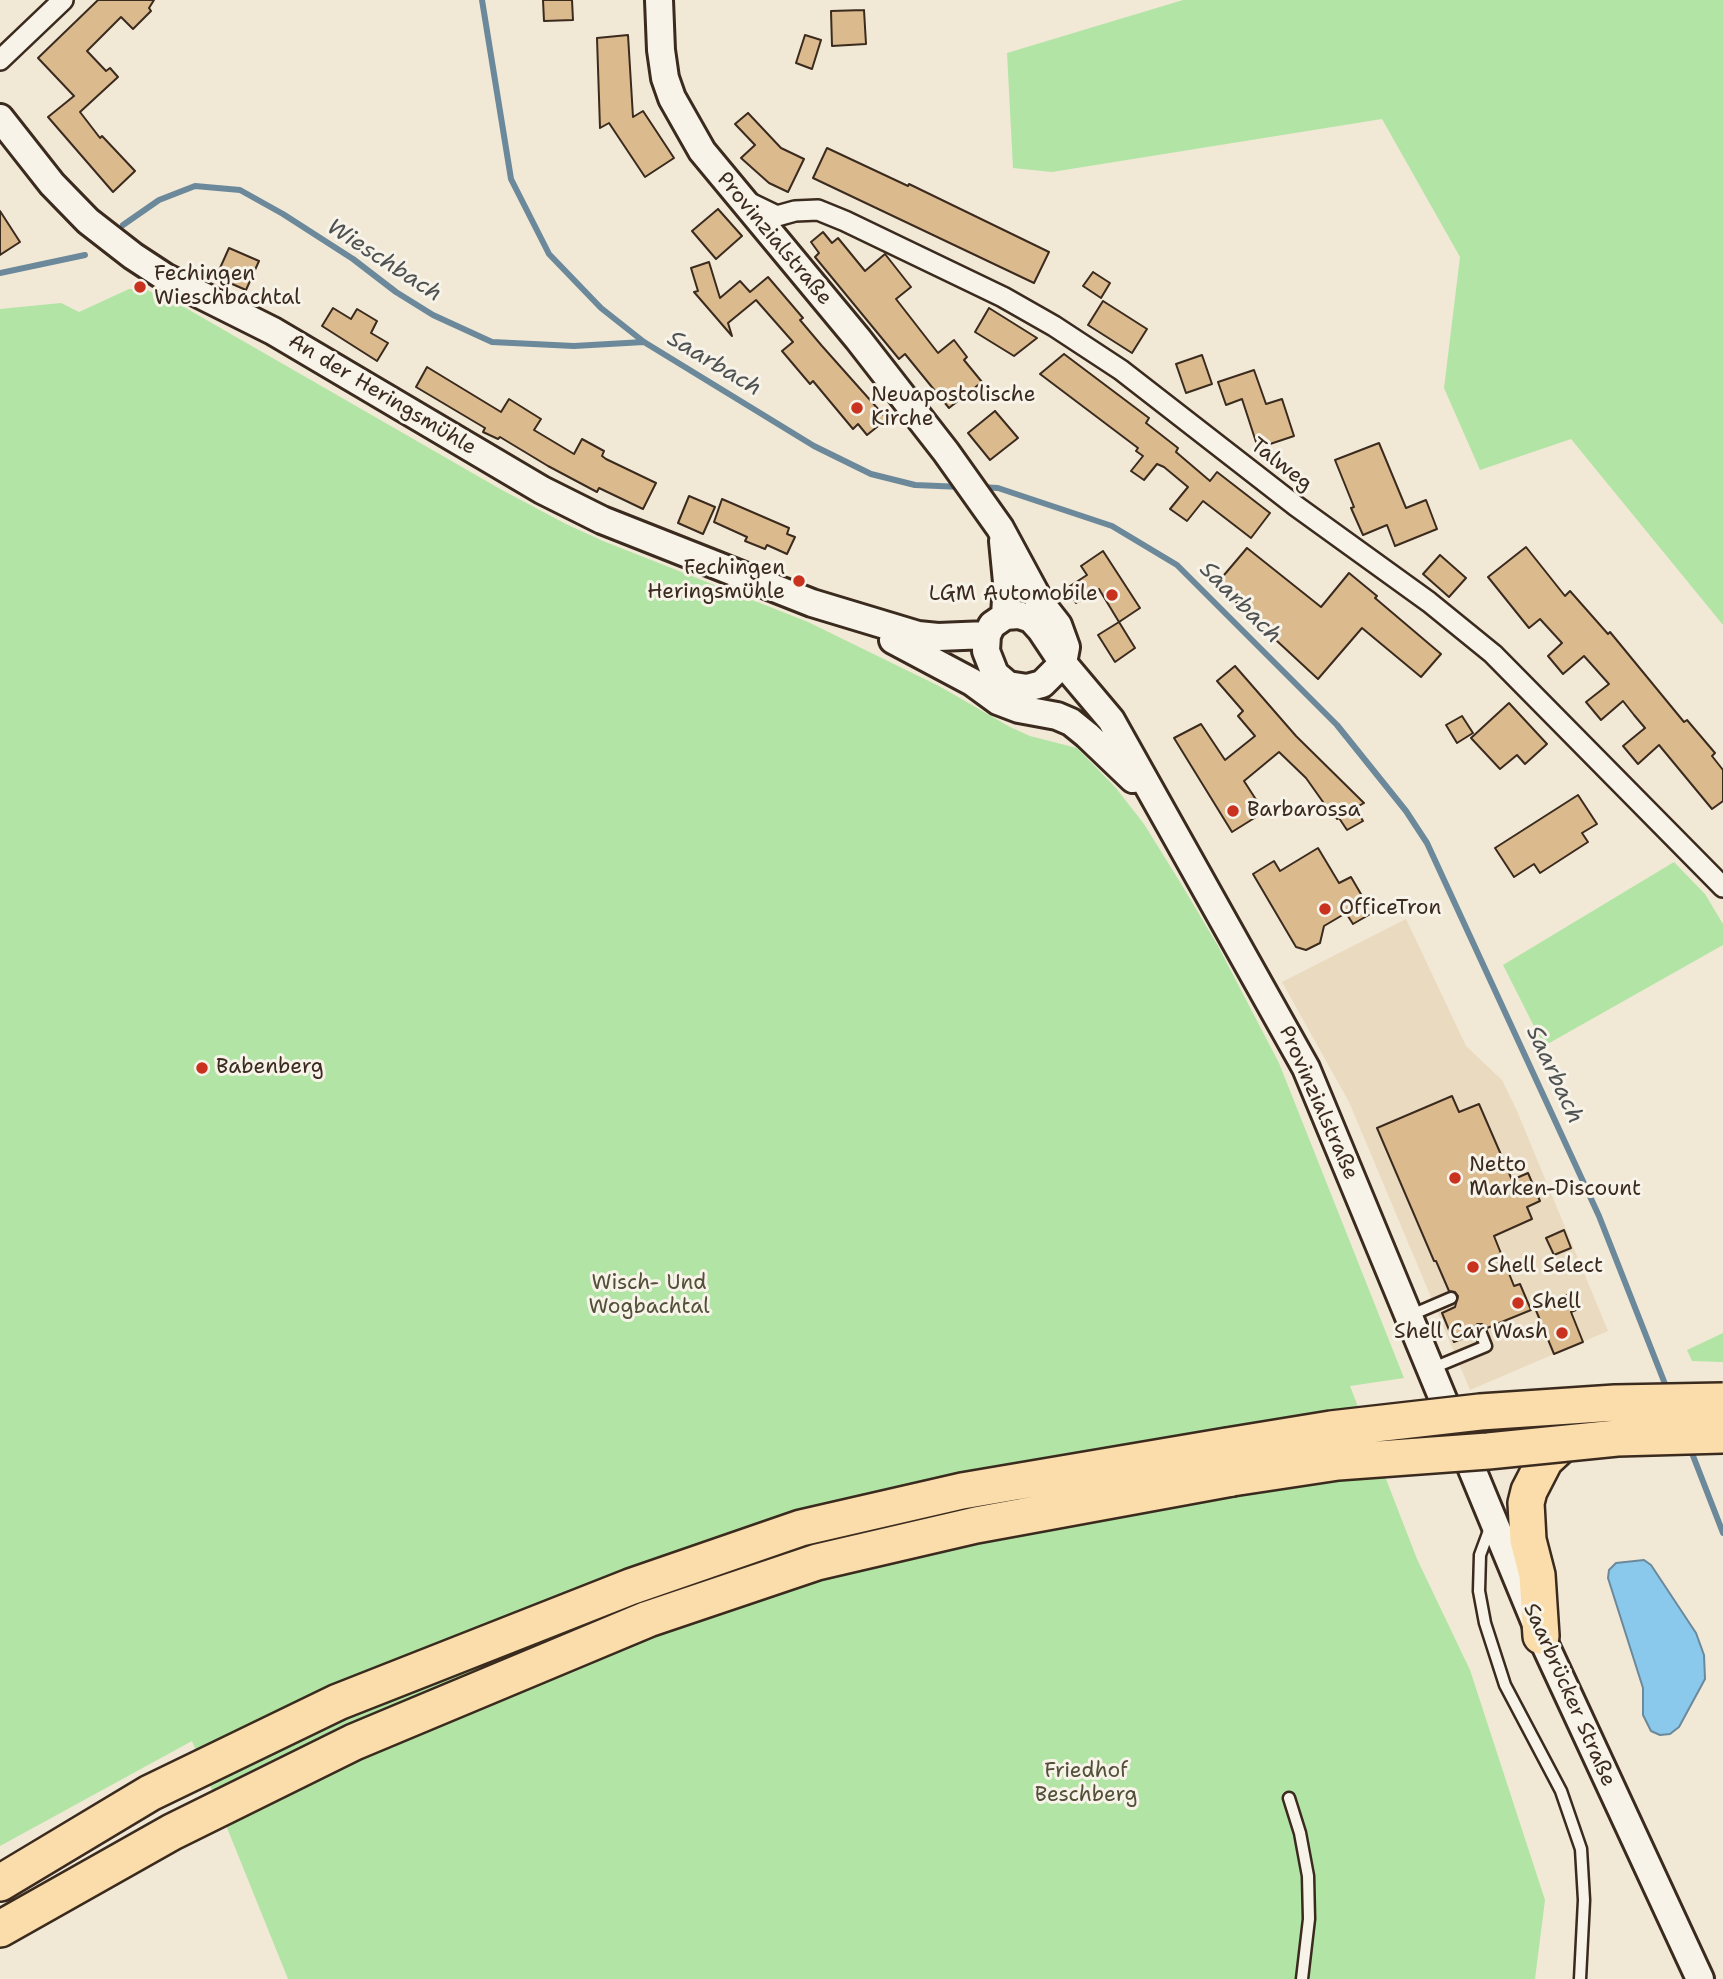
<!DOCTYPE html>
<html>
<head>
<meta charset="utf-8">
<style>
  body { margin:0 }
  canvas { display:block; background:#f1e8d6 }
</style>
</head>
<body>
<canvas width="1723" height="1979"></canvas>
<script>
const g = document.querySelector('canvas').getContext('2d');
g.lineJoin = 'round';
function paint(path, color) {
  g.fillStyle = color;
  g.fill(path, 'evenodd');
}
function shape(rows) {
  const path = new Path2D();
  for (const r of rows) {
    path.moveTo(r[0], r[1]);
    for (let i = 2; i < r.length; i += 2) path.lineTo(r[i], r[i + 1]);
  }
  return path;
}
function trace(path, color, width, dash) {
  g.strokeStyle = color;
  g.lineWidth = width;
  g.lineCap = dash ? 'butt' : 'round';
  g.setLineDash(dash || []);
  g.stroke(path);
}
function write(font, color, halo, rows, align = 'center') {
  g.font = font + ' "Shantell Sans",sans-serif';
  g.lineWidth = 6;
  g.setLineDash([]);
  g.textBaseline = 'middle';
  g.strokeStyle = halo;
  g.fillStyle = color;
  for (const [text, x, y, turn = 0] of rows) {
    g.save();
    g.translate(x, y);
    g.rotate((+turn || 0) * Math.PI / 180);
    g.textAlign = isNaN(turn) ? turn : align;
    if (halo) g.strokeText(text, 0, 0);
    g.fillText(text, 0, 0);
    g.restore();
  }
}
const built = shape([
  [1406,919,1466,1046,1502,1080,1517,1111,1608,1331,1470,1390,1349,1102,1282,982]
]);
const green = shape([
  [1183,0,1723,0,1723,625,1571,439,1480,470,1444,388,1460,257,1382,119,1052,172,1013,168,1007,53],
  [129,289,145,289,184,307,502,490,566,524,603,541,808,622,939,686,1010,727,1030,736,1077,748,1116,788,1144,824,1180,882,1218,946,1279,1063,1404,1378,1350,1386,1417,1559,1470,1670,1545,1900,1535,1979,288,1979,192,1741,0,1846,0,309,61,303,79,312],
  [1674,862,1705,894,1723,924,1723,945,1544,1046,1503,965],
  [1723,1333,1723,1362,1692,1361,1687,1350]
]);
const water = shape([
  [1644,1560,1651,1565,1696,1633,1704,1655,1705,1679,1679,1727,1670,1734,1660,1735,1651,1731,1643,1715,1643,1688,1608,1578,1609,1570,1616,1563,1644,1560]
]);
const stream = shape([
  [482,0,511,179,549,254,601,308,644,342,814,446,871,474,915,485,962,487],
  [123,225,159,200,195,186,240,190,283,214,353,259,396,292,433,315,492,342,574,346,644,342],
  [0,273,85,255],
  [980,487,998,488,1112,526,1177,565,1337,725,1406,811,1427,843,1599,1216,1667,1389],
  [1690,1448,1723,1533]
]);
const building = shape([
  [98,0,154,0,149,8,151,11,133,29,121,17,87,51,106,71,110,68,118,77,80,112,100,138,102,136,135,171,113,192,48,117,74,96,38,58,98,0],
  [543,0,572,0,573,20,544,21,543,0],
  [864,10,866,44,832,46,831,11,864,10],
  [628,35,633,117,643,111,674,158,645,177,609,123,600,128,597,38,628,35],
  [805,35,821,40,812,69,796,63,805,35],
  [748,113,781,148,804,159,788,192,769,183,741,158,755,145,735,124,748,113],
  [827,148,908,186,909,184,1049,252,1034,283,813,178,827,148],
  [718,209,742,236,716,259,692,231,718,209],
  [0,211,20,242,0,255,0,211],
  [823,232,832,243,838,238,865,271,885,254,911,287,896,299,938,353,954,340,967,357,964,360,982,382,949,408,905,354,899,359,815,257,819,253,811,242,823,232],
  [229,248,259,261,246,290,216,277,229,248],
  [709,262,720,298,740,281,750,292,768,277,803,318,800,320,822,346,887,419,867,435,858,424,853,429,813,381,810,384,782,351,793,342,756,300,728,323,732,336,694,292,698,291,691,268,709,262],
  [1093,272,1110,283,1101,298,1083,286,1093,272],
  [1103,301,1147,329,1132,353,1088,325,1103,301],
  [333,308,351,319,357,309,377,321,371,333,388,343,377,361,322,326,333,308],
  [989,308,1037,338,1014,356,975,332,989,308],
  [1064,354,1149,418,1146,423,1178,448,1176,452,1210,481,1217,472,1270,513,1251,538,1203,501,1187,521,1170,509,1188,487,1164,467,1157,464,1144,480,1131,471,1143,456,1136,451,1138,448,1040,374,1064,354],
  [1202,355,1212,384,1186,393,1176,364,1202,355],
  [427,367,501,412,509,399,541,419,534,430,574,454,582,439,604,451,602,456,606,459,656,483,643,509,599,488,597,492,548,466,500,437,498,439,483,432,485,428,416,387,427,367],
  [1254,370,1266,404,1282,399,1294,436,1258,448,1242,399,1226,405,1218,382,1254,370],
  [995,411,1018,438,990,460,968,433,995,411],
  [1379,443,1406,508,1426,500,1437,529,1395,546,1387,525,1363,535,1351,508,1354,507,1335,460,1379,443],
  [689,496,715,507,703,534,678,523,689,496],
  [722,499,789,528,787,534,795,537,787,554,767,545,765,549,745,541,747,537,714,522,722,499],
  [1526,547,1565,596,1570,591,1608,634,1610,632,1684,722,1687,720,1715,753,1712,756,1723,770,1723,801,1712,809,1659,745,1638,764,1623,746,1645,728,1634,715,1623,701,1601,720,1586,702,1609,684,1584,656,1563,674,1548,656,1562,643,1540,619,1529,628,1488,577,1526,547],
  [1247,548,1321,607,1349,573,1377,596,1375,598,1441,654,1421,677,1362,628,1318,679,1236,603,1240,598,1219,581,1247,548],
  [1103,551,1140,608,1119,622,1099,589,1076,603,1067,588,1087,575,1081,566,1103,551],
  [1440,555,1466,578,1449,597,1423,574,1440,555],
  [1119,622,1135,648,1115,662,1098,635,1119,622],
  [1235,666,1296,736,1364,803,1355,808,1363,821,1347,830,1339,818,1337,819,1329,808,1328,809,1306,778,1279,752,1244,781,1264,812,1232,832,1174,738,1201,724,1225,760,1255,736,1238,716,1243,711,1217,681,1235,666],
  [1509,703,1547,744,1525,764,1517,755,1500,769,1471,738,1509,703],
  [1462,716,1473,733,1457,743,1446,725,1462,716],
  [1578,795,1597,824,1582,833,1588,842,1540,873,1534,864,1514,877,1495,848,1578,795],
  [1318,848,1339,883,1351,877,1372,913,1353,924,1346,913,1324,926,1320,943,1306,950,1296,947,1253,874,1274,861,1280,871,1318,848],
  [1452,1096,1459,1112,1479,1104,1512,1180,1528,1173,1540,1201,1527,1207,1532,1219,1494,1236,1514,1286,1520,1284,1531,1310,1487,1328,1482,1324,1477,1324,1473,1329,1473,1334,1454,1342,1442,1313,1455,1307,1458,1296,1455,1292,1449,1291,1436,1261,1434,1261,1377,1128,1452,1096],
  [1564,1230,1571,1248,1554,1255,1546,1238,1564,1230],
  [1575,1292,1581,1308,1571,1312,1583,1342,1554,1354,1535,1308,1575,1292]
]);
const lane = shape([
  [1409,1316,1451,1298],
  [1433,1368,1486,1346,1480,1331],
  [1490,1528,1480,1555,1479,1591,1485,1623,1505,1685,1561,1791,1581,1849,1584,1900,1580,1979],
  [1289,1798,1300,1833,1308,1876,1309,1919,1302,1979]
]);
const street = shape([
  [0,60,63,0],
  [746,201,777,216,795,211,818,210,845,221,1003,297,1054,326,1121,370,1296,506,1429,602,1493,654,1723,887]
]);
const secondary = shape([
  [659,0,661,50,665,78,672,98,702,151,858,339,946,452,1000,528,1040,602,1058,625,1066,647,1063,663,1042,684,1027,688,1008,685,995,674,986,651,987,635,992,625,1005,616,1019,615,1031,619,1041,630,1063,663,1111,720,1306,1068,1541,1636,1700,1979],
  [0,118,52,184,88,221,133,256,165,277,273,331,542,490,602,520,812,603,918,635,938,637,987,635],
  [1003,541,1007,582,1005,616],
  [893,640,972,682,998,701,1019,709,1057,716,1071,722,1087,735,1133,779]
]);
const highway = shape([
  [1541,1636,1537,1575,1528,1540,1526,1503,1529,1491,1545,1460,1574,1433],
  [0,1883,150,1793,338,1702,630,1587,801,1528,962,1491,1227,1446],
  [0,1929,172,1832,354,1742,648,1619,817,1562,976,1525,1232,1478]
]);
const highwayBridge = shape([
  [1227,1446,1331,1429,1480,1412,1615,1403,1723,1401],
  [1232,1478,1338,1462,1488,1451,1617,1438,1723,1435]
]);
const markers = [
  [140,287,7,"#c8321e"],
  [857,408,7,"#c8321e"],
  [799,581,7,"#c8321e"],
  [1112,595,7,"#c8321e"],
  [1233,811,7,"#c8321e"],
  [1325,909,7,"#c8321e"],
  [202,1068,7,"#c8321e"],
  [1455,1178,7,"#c8321e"],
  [1473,1267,7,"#c8321e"],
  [1518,1303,7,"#c8321e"],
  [1562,1333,7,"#c8321e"]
];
const streetNames = [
  ["Provinzialstraße",774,239,50],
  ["An der Heringsmühle",382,395,31],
  ["Talweg",1281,465,38],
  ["Provinzialstraße",1318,1103,66],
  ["Saarbrücker Straße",1569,1695,66]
];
const poiNames = [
  ["Fechingen",154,275],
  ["Wieschbachtal",154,299],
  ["Neuapostolische",871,396],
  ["Kirche",871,420],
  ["Fechingen",785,569,"right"],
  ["Heringsmühle",785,593,"right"],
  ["LGM Automobile",1098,595,"right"],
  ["Barbarossa",1247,811],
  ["OfficeTron",1339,909],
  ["Babenberg",216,1068],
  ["Netto",1469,1166],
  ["Marken-Discount",1469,1190],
  ["Shell Select",1487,1267],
  ["Shell",1532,1303],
  ["Shell Car Wash",1548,1333,"right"]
];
const parkNames = [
  ["Wisch- Und",649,1284],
  ["Wogbachtal",649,1308],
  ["Friedhof",1086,1772],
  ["Beschberg",1086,1796]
];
const waterNames = [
  ["Wieschbach",384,261,33],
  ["Saarbach",714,364,31],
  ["Saarbach",1240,603,45],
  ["Saarbach",1554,1075,65]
];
paint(built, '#eadac0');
paint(green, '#b2e5a5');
paint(water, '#8bc9ec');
trace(water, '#6b899a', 2);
trace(stream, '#6b899a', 6);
paint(building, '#dbba8e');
trace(building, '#3b2a1e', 2);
trace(lane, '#3b2a1e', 15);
trace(street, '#3b2a1e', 24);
trace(secondary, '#3b2a1e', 32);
trace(highway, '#3b2a1e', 40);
trace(lane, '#f7f3e8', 10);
trace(street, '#f7f3e8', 19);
trace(secondary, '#f7f3e8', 26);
trace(highway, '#faddab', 35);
trace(highwayBridge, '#3b2a1e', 40, []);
trace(highwayBridge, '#faddab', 35);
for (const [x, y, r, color] of markers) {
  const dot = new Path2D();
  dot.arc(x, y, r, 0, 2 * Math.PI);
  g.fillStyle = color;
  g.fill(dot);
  trace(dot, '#f7f3e8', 2.5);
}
write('21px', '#3b2a1e', '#f7f3e8', streetNames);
write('21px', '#3b2a1e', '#f7f3e8', poiNames, 'left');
write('21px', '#534f39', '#f7f3e8', parkNames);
write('italic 23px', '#4f5252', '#f7f3e8', waterNames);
</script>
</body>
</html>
